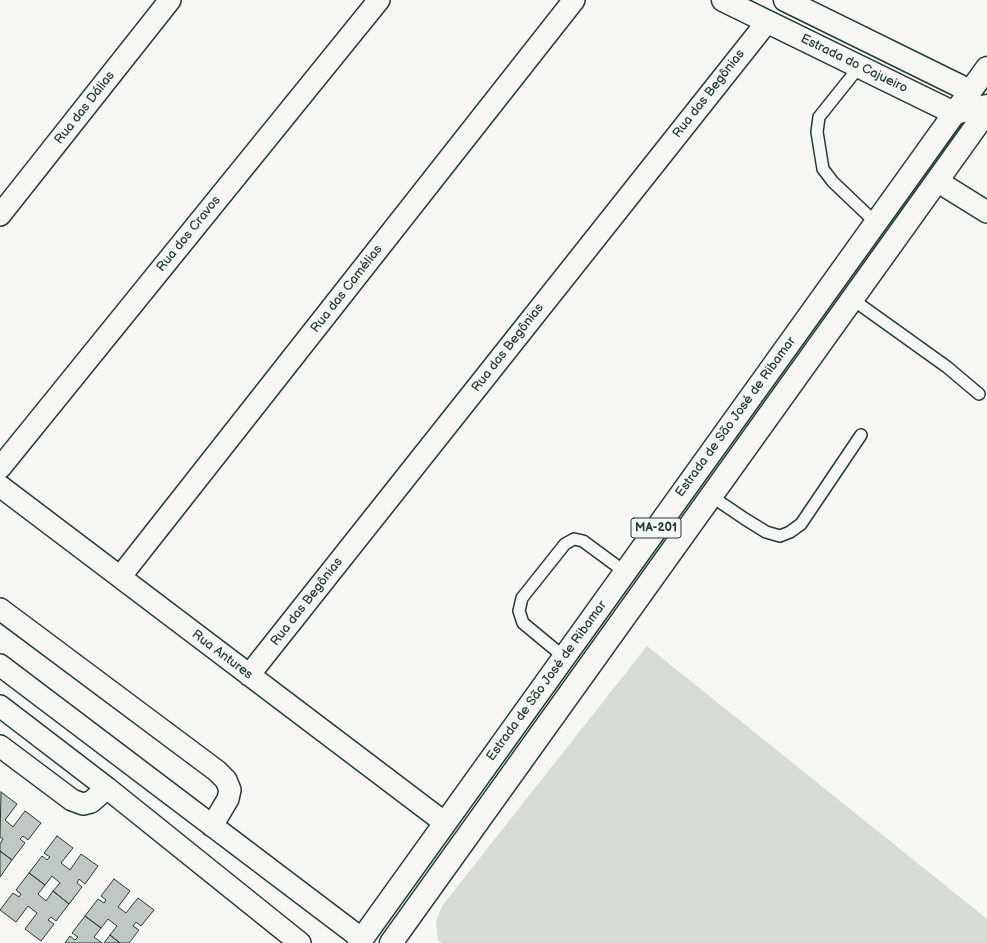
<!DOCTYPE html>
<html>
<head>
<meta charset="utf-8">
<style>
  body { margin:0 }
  canvas { display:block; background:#f6f6f2 }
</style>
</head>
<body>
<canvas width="987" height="943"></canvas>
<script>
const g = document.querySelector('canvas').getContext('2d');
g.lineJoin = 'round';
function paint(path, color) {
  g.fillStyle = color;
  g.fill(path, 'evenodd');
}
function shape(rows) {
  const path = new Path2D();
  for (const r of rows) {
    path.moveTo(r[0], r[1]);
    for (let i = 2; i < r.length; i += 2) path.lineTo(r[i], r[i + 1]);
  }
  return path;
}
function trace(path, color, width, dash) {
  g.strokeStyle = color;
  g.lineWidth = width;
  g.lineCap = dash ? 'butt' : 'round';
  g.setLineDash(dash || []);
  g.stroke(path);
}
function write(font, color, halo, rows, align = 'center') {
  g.font = font + ' "Balsamiq Sans",sans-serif';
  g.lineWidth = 3;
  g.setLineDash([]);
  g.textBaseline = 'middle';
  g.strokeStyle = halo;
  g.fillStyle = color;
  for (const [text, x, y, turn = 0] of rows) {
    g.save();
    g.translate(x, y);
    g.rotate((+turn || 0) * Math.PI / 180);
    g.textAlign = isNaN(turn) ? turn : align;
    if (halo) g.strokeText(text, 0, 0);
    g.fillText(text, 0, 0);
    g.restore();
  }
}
const green = shape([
  [647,646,987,919,987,943,442,943,438,940,436,922,442,906]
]);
const building = shape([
  [1,792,17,804,5,820,13,827,25,811,41,823,28,840,23,836,20,839,25,843,12,860,0,851,0,844,3,839,0,837,1,792],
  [57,836,73,848,61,863,70,870,81,854,98,866,85,884,79,879,77,883,82,887,69,904,53,891,60,883,52,876,45,885,29,873,42,856,47,860,50,857,44,853,57,836],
  [0,851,12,860,0,877,0,851],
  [29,873,45,885,38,894,46,901,53,891,69,904,56,921,51,917,48,920,54,924,41,941,25,929,37,913,28,906,16,922,0,910,13,893,19,897,21,894,16,890,29,873],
  [114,879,130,891,118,907,126,913,138,898,154,910,141,926,136,922,133,926,139,930,129,943,120,943,110,935,117,926,108,919,101,928,85,916,98,899,104,903,106,900,101,896,114,879],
  [85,916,101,928,94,937,102,943,65,943,70,936,75,940,78,937,72,933,85,916],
  [110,935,120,943,104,943,110,935]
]);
const service = shape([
  [859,67,819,117,817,132,823,169,833,182,875,222],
  [852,299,947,367,979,394],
  [711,496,745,519,766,532,780,536,790,532,801,524,861,435],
  [564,657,523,623,519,611,522,598,565,544,574,539,583,541,625,572]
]);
const minor = shape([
  [937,181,987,212],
  [0,215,170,0],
  [0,468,379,0],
  [0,486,445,823],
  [120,577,574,0],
  [0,609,217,771,226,780,230,790,228,799,212,826],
  [0,665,362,939],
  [249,675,767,22],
  [0,706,107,788,300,943],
  [0,746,72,800,83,804,91,802,107,788]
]);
const secondary = shape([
  [723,0,954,113,987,106],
  [785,0,970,91]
]);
const primary = shape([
  [359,943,987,68],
  [391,943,987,111]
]);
const shields = [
  [656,528,50]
];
const shieldNames = [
  ["MA-201",656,528]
];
const streetNames = [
  ["Estrada do Cajueiro",854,64,26],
  ["Rua das Begônias",709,94,-52],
  ["Rua das Dálias",85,108,-52],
  ["Rua dos Cravos",189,234,-51],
  ["Rua das Camélias",347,289,-52],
  ["Rua das Begônias",508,348,-52],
  ["Estrada de São José de Ribamar",736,417,-54],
  ["Rua das Begônias",307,602,-52],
  ["Rua Antures",222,655,37],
  ["Estrada de São José de Ribamar",547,681,-54]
];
paint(green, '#d6dbd6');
paint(building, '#c1c8c3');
trace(building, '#1f3d34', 1);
trace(service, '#1f3d34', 14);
trace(minor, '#1f3d34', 24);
trace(secondary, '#1f3d34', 25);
trace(primary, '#1f3d34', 25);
trace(service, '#f6f6f2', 11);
trace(minor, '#f6f6f2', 21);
trace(secondary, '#f6f6f2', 22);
trace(primary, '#f6f6f2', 22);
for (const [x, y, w] of shields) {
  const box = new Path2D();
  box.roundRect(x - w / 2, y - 10, w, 20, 3);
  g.fillStyle = '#f6f6f2';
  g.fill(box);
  trace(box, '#1f3d34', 1);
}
write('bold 12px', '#1f3d34', null, shieldNames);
write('13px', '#1f3d34', '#f6f6f2', streetNames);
</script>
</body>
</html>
